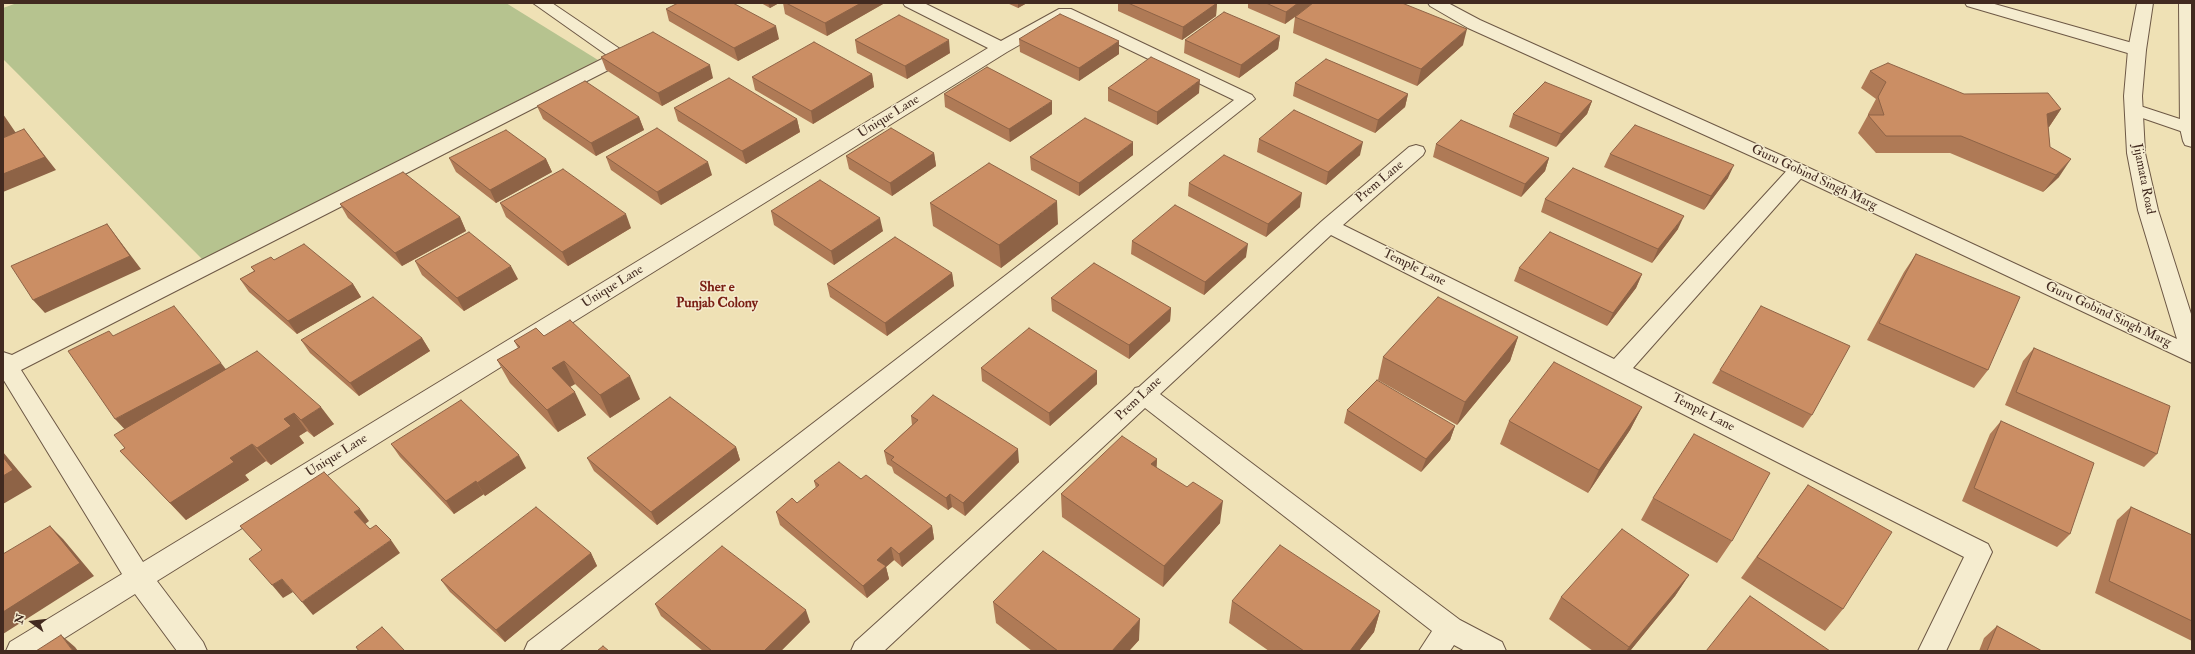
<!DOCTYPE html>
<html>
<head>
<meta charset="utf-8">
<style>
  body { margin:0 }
  #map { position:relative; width:2195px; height:654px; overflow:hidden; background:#efe1b5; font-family:"IM FELL Double Pica",serif }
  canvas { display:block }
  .frame { position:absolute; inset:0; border:4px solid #422a20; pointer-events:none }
  .north { position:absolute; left:12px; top:602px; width:40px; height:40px; -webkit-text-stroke:3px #f5eccf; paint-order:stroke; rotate:285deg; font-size:11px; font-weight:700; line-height:16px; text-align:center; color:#422a20 }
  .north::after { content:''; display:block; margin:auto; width:14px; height:18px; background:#422a20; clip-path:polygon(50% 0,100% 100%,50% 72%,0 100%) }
</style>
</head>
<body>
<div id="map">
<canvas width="2195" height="654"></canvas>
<div class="frame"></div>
<div class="north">N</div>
</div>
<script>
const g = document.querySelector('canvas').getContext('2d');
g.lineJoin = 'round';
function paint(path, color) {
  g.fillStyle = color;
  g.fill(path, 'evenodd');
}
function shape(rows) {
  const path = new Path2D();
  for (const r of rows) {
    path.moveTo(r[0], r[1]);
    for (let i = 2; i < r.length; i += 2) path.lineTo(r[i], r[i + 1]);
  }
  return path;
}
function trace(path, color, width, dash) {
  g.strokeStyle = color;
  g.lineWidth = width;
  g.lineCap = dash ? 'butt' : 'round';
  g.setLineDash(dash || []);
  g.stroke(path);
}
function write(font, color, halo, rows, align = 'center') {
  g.font = font + ' "IM FELL Double Pica",serif';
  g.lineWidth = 3;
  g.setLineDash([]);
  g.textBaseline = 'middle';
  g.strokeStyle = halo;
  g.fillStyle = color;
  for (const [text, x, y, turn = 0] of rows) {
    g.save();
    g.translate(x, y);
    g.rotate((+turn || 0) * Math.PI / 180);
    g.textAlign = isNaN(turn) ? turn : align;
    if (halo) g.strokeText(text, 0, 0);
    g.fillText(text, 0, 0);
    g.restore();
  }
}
const green = shape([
  [17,3,506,3,598,60,203,260,3,59,3,8]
]);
const service = shape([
  [1965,3,1991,3,2143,46,2146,50,2143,54,2137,55,2131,54,1967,6,1965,3],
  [2134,104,2192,123,2192,135,2128,113,2125,109,2128,105,2134,104]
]);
const minor = shape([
  [533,3,552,3,626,53,629,57,626,61,21,370,143,562,988,48,905,6,903,3,924,3,1001,41,1059,9,1071,9,1252,95,1255,99,559,651,524,651,528,642,1234,100,1065,19,1007,52,157,581,203,642,207,651,177,651,135,594,44,651,6,651,10,642,122,574,3,379,3,352,12,355,608,56,533,3],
  [1416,145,1423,147,1425,151,1423,155,1343,225,1614,359,1791,166,1798,164,1805,166,1808,170,1805,174,1633,368,1988,544,1992,552,1946,651,1918,651,1964,557,1331,235,1160,394,1460,620,1502,642,1506,651,1465,651,1454,645,1450,651,1419,651,1432,631,1145,408,884,651,851,651,855,642,1132,392,1135,388,1139,387,1322,221,1409,147,1416,145]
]);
const tertiary = shape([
  [1428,3,1448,3,1480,20,1805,166,2177,339,2138,210,2127,153,2124,96,2128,50,2137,3,2153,3,2146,50,2142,96,2145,153,2158,210,2192,317,2192,363,1791,174,1468,28,1430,6,1428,3],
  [2179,3,2192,3,2192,147,2185,145,2183,141,2180,128,2179,3]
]);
const wall = shape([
  [761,3,779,3,770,8],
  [783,3,883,3,883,4,827,36,785,14],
  [1007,3,1027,3,1018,8],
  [1118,3,1217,3,1216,16,1182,40,1118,11],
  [1248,3,1313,3,1463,45,1417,86,1293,33,1295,17,1285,24,1248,8],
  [666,9,779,39,738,61,669,21],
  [1280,36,1278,49,1239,78,1184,53,1185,40],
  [1019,39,1119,54,1079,81,1020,52],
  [855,40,950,53,907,79,857,53],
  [601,57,713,78,662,106,606,70],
  [1870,71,1964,94,2061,109,2049,127,2048,127,2050,147,2059,177,2043,192,1950,153,1876,153,1858,133,1868,115,1868,114,1876,99,1861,88],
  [872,74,874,87,813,124,755,90,752,77],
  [1295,83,1408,94,1405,107,1375,133,1293,96],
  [1108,88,1199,93,1157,125,1108,101],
  [944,94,1052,114,1010,142,945,107],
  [1592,101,1587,114,1556,147,1509,127,1513,114],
  [537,106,639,117,644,130,596,156,543,119],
  [674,108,797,119,800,132,746,164,678,121],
  [1259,139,1360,155,1326,185,1257,152],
  [1436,144,1549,158,1545,171,1521,197,1433,157],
  [934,153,936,166,892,196,849,169,846,156],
  [1610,154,1728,178,1704,210,1604,167],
  [1133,155,1079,196,1031,170,1030,157],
  [606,157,712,175,661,205,611,170],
  [449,158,546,159,552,172,496,203,456,172],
  [1189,183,1300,207,1266,237,1188,196],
  [1545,199,1678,229,1652,263,1541,212],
  [500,203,631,228,568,266,506,217],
  [930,203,1058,224,1001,268,933,226],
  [340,204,460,217,466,231,402,266,348,218],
  [771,211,883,231,834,265,774,225],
  [1132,241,1246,257,1204,295,1131,254],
  [1916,254,1988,370,1974,388,1867,340,1904,272],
  [274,260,353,284,361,297,297,334,249,292,240,279,254,271,251,267],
  [415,261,518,279,464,311,422,275],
  [1519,268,1642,274,1636,288,1607,326,1514,281],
  [952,273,954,286,887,336,830,297,827,284],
  [1051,298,1171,308,1170,321,1129,359,1052,311],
  [113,336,226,369,334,424,314,437,307,431,299,436,304,443,271,465,266,461,245,475,249,480,186,520,120,451,125,448,125,429],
  [544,336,640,399,610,418,575,384,570,387,586,415,558,432,510,383,497,360,518,348,514,341],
  [1518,337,1510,361,1457,425,1378,380,1383,357],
  [422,338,430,351,359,396,310,353,301,340],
  [2034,348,2157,454,2144,467,2005,405,2023,361],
  [981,368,1097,384,1050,426,982,381],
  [1720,370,1812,415,1803,428,1712,383],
  [1642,407,1630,430,1588,493,1500,444,1509,421],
  [1347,410,1455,426,1450,440,1421,472,1344,423],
  [911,416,1019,462,965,516,952,507,948,510,894,473,892,467,887,464,884,451,912,425],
  [2001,421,2070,534,2057,547,1962,501,1990,434],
  [391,444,526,468,485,496,484,494,454,514,400,457],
  [736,447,740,460,657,525,594,471,587,458],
  [1157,459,1156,468,1220,523,1163,587,1062,517,1061,494],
  [861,479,932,526,934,539,902,567,894,560,886,567,889,579,867,598,780,525,776,512,797,503,816,488,814,481],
  [1808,485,1843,609,1825,631,1741,578],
  [1653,498,1732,541,1717,563,1641,520],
  [2131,507,2192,535,2192,641,2095,593,2117,520],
  [591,553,597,566,505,642,450,592,441,580],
  [1689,575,1675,596,1630,651,1593,651,1549,619,1561,597],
  [1232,601,1380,611,1374,632,1359,651,1269,651,1229,623],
  [993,602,1139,640,1129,651,1032,651,996,623],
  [655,604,810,622,781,651,703,651,661,616],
  [1997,626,2042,651,1979,651,1984,638]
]);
const shadedWall = shape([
  [768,3,779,3,770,8],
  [861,3,883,3,883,4,827,36,825,23],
  [1018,3,1027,3,1018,8],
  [1217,3,1216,16,1182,40,1183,27],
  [1298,3,1313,3,1285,24,1286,12],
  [776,26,779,39,738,61,734,48],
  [1467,29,1463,45,1417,86,1421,69],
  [1280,36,1278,49,1239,78,1241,65],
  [949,40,950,53,907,79,905,66],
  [1119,41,1119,54,1079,81,1079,68],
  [710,65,713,78,662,106,658,93],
  [872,74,874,87,813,124,811,111],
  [1200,80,1199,93,1157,125,1157,112],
  [1408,94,1405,107,1375,133,1378,120],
  [1052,101,1052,114,1010,142,1009,129],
  [1592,101,1587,114,1556,147,1561,134],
  [2061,109,2049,127,2035,132,2047,114],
  [3,114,16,133,3,138],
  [639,117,644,130,596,156,591,143],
  [797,119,800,132,746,164,742,151],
  [24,129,56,170,3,192,3,174],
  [1133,142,1133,155,1079,196,1079,183],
  [1363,142,1360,155,1326,185,1328,172],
  [934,153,936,166,892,196,890,183],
  [1549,158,1545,171,1521,197,1525,184],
  [546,159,552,172,496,203,490,190],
  [2071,159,2059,177,2043,192,2056,175],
  [708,162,712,175,661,205,657,192],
  [1734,165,1728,178,1704,210,1711,196],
  [1302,193,1300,207,1266,237,1268,224],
  [1057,201,1058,224,1001,268,999,245],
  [626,214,631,228,568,266,562,252],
  [1684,216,1678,229,1652,263,1658,249],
  [460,217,466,231,402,266,395,253],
  [880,218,883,231,834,265,831,251],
  [107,224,141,269,45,313,33,300],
  [1248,244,1246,257,1204,295,1205,282],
  [511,266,518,279,464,311,457,298],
  [952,273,954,286,887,336,885,323],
  [1642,274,1636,288,1607,326,1613,313],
  [353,284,361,297,297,334,288,321],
  [1171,308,1170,321,1129,359,1129,345],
  [1518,337,1510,361,1457,425,1465,402],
  [422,338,430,351,359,396,350,383],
  [564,361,575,384,563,391,552,368],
  [221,363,235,381,131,436,115,419],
  [1097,371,1097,384,1050,426,1049,413],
  [630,376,640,399,610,418,600,395],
  [575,392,586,415,558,432,547,410],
  [321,407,334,424,314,437,301,420],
  [1642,407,1630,430,1588,493,1599,470],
  [294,413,307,431,299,436,304,443,271,465,257,448,284,419],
  [1455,426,1450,440,1421,472,1426,459],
  [252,444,266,461,245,475,249,480,186,520,170,503,230,458],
  [736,447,740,460,657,525,651,512],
  [1018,449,1019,462,965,516,963,503],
  [3,452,32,487,3,504],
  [519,455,526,468,485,496,477,483],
  [1157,459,1156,481,1151,464],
  [476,481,484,494,454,514,446,501],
  [950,494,952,507,948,510,946,498],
  [1223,501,1220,523,1163,587,1164,566],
  [360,509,369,521,364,525,354,512],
  [50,526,63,539,94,576,3,634,3,612],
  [932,526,934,539,902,567,899,554],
  [391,540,400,553,313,615,302,602],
  [891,547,894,560,886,567,889,579,867,598,863,586,877,560],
  [591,553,597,566,505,642,496,630],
  [1689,575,1675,596,1630,651,1626,651,1629,647],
  [282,579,293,592,283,598,272,585],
  [806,610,810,622,781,651,764,651],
  [1380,611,1374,632,1359,651,1350,651],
  [1140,619,1139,640,1129,651,1112,651],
  [61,635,75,647,78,651,73,651]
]);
const building = shape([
  [678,3,733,3,776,26,734,48,666,9,678,3],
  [786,3,861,3,825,23,786,3],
  [1128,3,1217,3,1183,27,1128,3],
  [1266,3,1298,3,1286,12,1266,3],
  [1313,3,1402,3,1467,29,1421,69,1295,17,1313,3],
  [1224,12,1280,36,1241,65,1185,40,1224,12],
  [1060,14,1119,41,1079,68,1019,39,1060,14],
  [899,15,949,40,905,66,855,40,899,15],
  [653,32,710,65,658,93,601,57,653,32],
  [814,42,872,74,811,111,752,77,814,42],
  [1151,57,1200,80,1157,112,1108,88,1151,57],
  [1326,59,1408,94,1378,120,1295,83,1326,59],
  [1888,63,1964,94,2048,93,2061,109,2047,114,2050,147,2071,159,2056,175,1961,136,1886,136,1868,115,1884,115,1878,97,1886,82,1870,71,1888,63],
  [987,67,1052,101,1009,129,944,94,987,67],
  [729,78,797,119,742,151,674,108,729,78],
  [585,81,639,117,591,143,537,106,585,81],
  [1545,82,1592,101,1561,134,1513,114,1545,82],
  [1294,110,1363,142,1328,172,1259,139,1294,110],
  [3,116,5,120,3,121,3,116],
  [1085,118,1133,142,1079,183,1030,157,1085,118],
  [1461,120,1549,158,1525,184,1436,144,1461,120],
  [1635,125,1734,165,1711,196,1610,154,1635,125],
  [657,128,708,162,657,192,606,157,657,128],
  [891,128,934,153,890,183,846,156,891,128],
  [24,129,45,157,3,174,3,138,24,129],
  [506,130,546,159,490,190,449,158,506,130],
  [1224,155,1302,193,1268,224,1189,183,1224,155],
  [989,163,1057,201,999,245,930,203,989,163],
  [1573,168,1684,216,1658,249,1545,199,1573,168],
  [563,169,626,214,562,252,500,203,563,169],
  [403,172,460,217,395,253,340,204,403,172],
  [820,180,880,218,831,251,771,211,820,180],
  [1175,205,1248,244,1205,282,1132,241,1175,205],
  [107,224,130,256,33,300,11,266,107,224],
  [469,232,511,266,457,298,415,261,469,232],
  [1550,232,1642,274,1613,313,1519,268,1550,232],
  [895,237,952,273,885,323,827,284,895,237],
  [304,244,353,284,288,321,240,279,255,271,251,267,271,257,274,260,304,244],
  [1916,254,2020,297,1988,370,1879,323,1916,254],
  [1094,263,1171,308,1129,345,1051,298,1094,263],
  [373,297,422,338,350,383,301,340,373,297],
  [1438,297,1518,337,1465,402,1383,357,1438,297],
  [174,306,221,363,115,419,68,351,109,331,113,336,174,306],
  [1761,306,1850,346,1812,415,1720,370,1761,306],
  [570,320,630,376,600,395,564,361,552,368,575,392,547,410,497,360,520,347,514,341,536,328,544,336,570,320],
  [1029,328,1097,371,1049,413,981,368,1029,328],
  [2034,348,2170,406,2157,454,2016,392,2034,348],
  [257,351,321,407,301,420,294,413,284,419,291,426,257,448,252,444,230,458,234,462,170,503,120,451,125,448,114,435,257,351],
  [1554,362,1642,407,1599,470,1509,421,1554,362],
  [1377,380,1455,426,1426,459,1347,410,1377,380],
  [933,395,1018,449,963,503,950,494,946,498,891,460,894,457,884,451,918,420,911,416,933,395],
  [670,397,736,447,651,512,587,458,670,397],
  [461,400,519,455,477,483,476,481,446,501,391,444,461,400],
  [2001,421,2094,463,2070,534,1974,488,2001,421],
  [1694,434,1770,473,1732,541,1653,498,1694,434],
  [1122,436,1157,459,1151,464,1187,487,1193,482,1223,501,1164,566,1061,494,1122,436],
  [3,457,13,470,3,476,3,457],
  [839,462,861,479,866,475,932,526,899,554,891,547,877,560,886,566,863,586,776,512,792,498,797,503,819,485,814,481,839,462],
  [324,472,360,509,354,512,370,529,376,525,391,540,302,602,282,579,272,585,249,559,262,550,240,526,324,472],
  [1808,485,1892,532,1843,609,1757,557,1808,485],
  [536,507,591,553,496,630,441,580,536,507],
  [2131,507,2192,535,2192,621,2109,581,2131,507],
  [50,526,80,563,3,612,3,554,50,526],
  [1622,529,1689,575,1629,647,1561,597,1622,529],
  [1280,545,1380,611,1350,651,1304,651,1232,601,1280,545],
  [722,546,806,610,764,651,712,651,655,604,722,546],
  [1043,551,1140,619,1112,651,1058,651,993,602,1043,551],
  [1750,596,1830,651,1706,651,1750,596],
  [1997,626,2042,651,1987,651,1997,626],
  [382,627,405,651,359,651,356,647,382,627],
  [61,635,73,651,36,651,61,635],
  [603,646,609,651,597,651,603,646]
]);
const streetNames = [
  ["Unique Lane",889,117,-32],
  ["Guru Gobind Singh Marg",1814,178,25],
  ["Jijamata Road",2143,179,79],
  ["Prem Lane",1380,182,-40],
  ["Temple Lane",1414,268,26],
  ["Unique Lane",613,287,-32],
  ["Guru Gobind Singh Marg",2108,315,25],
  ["Prem Lane",1139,399,-43],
  ["Temple Lane",1703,413,27],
  ["Unique Lane",337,456,-32]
];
const neighbourhoodNames = [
  ["Sher e",717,288],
  ["Punjab Colony",717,304]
];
paint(green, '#b6c38f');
trace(service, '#6d5845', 2);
trace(minor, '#6d5845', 2);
trace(tertiary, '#6d5845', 2);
paint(service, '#f5eccf');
paint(minor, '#f5eccf');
paint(tertiary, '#f5eccf');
paint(wall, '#af7a56');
paint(shadedWall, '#8e6346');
paint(building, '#cb8e64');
trace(building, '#8e6346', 1);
write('13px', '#422a20', '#f5eccf', streetNames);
write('bold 14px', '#7a1f14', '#f5eccf', neighbourhoodNames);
</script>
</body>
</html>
